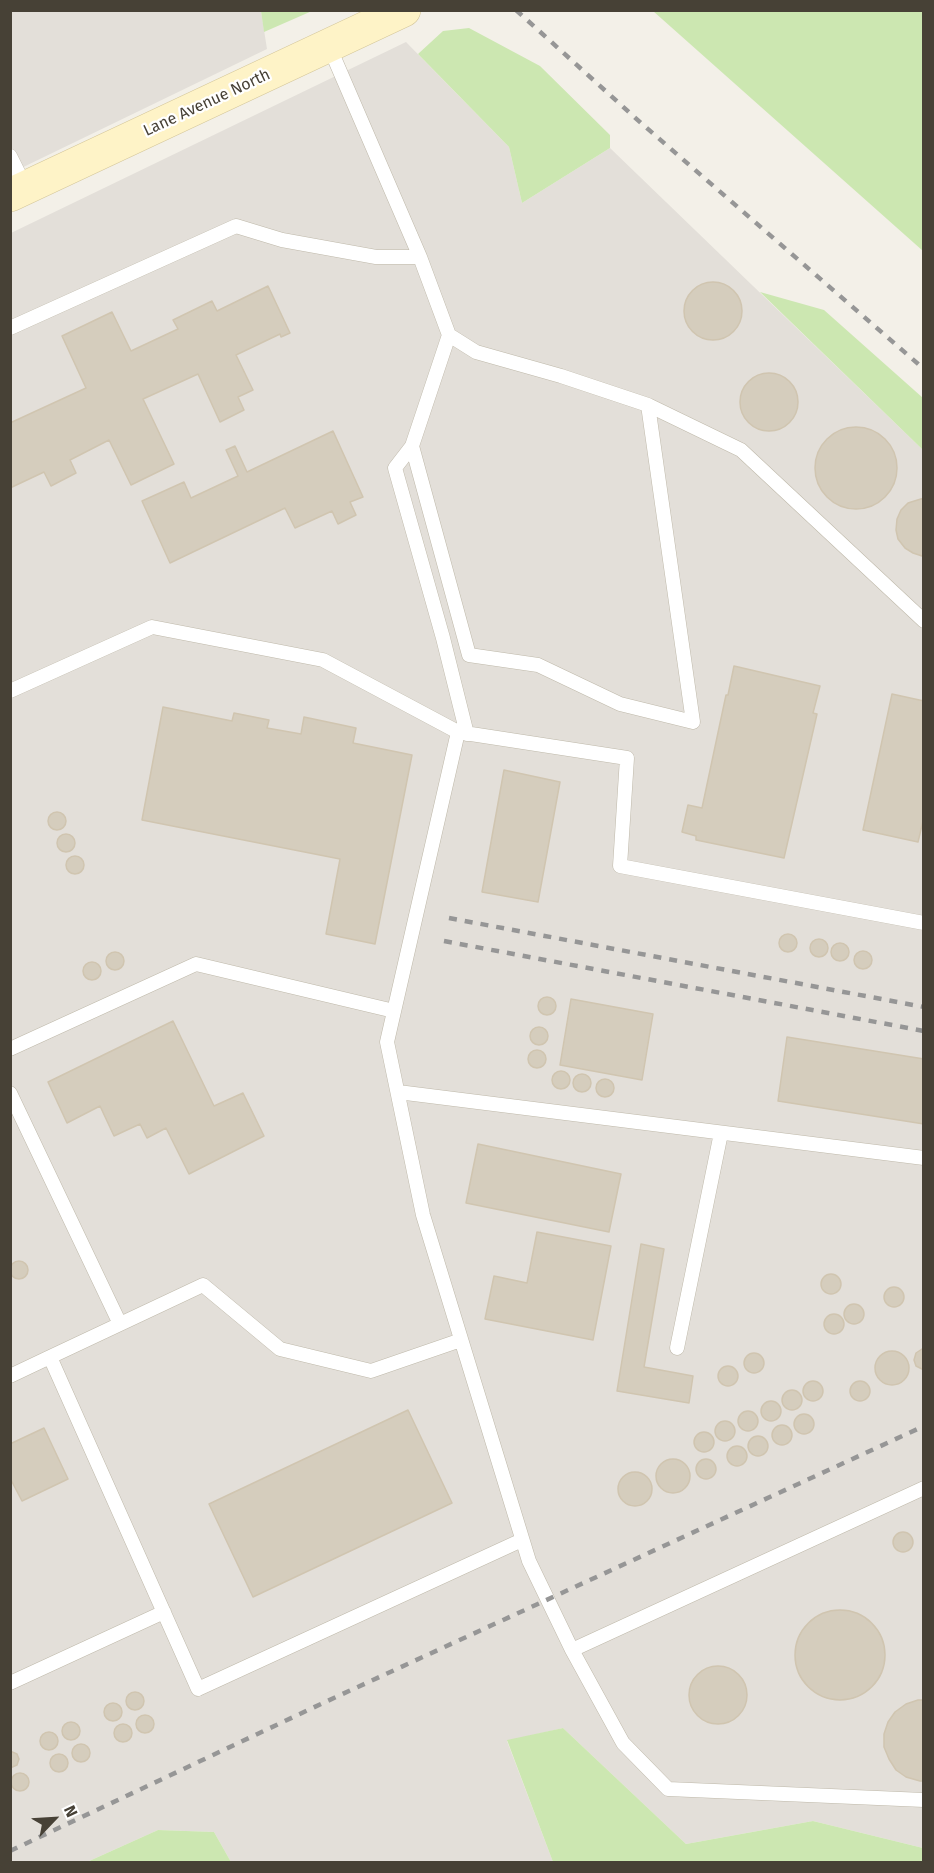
<!DOCTYPE html>
<html>
<head>
<meta charset="utf-8">
<style>
  body { margin:0 }
  #map { position:relative; width:934px; height:1873px; overflow:hidden; background:#f3f0e8; font-family:"Fira Sans",sans-serif }
  canvas { display:block }
  .frame { position:absolute; inset:0; border:12px solid #474136; pointer-events:none }
  .north { position:absolute; left:24px; top:1789px; width:60px; height:60px; -webkit-text-stroke:4px #fff; paint-order:stroke; rotate:65deg; font-size:16px; font-weight:700; line-height:24px; text-align:center; color:#474136 }
  .north::after { content:''; display:block; margin:auto; width:21px; height:27px; background:#474136; clip-path:polygon(50% 0,100% 100%,50% 72%,0 100%) }
</style>
</head>
<body>
<div id="map">
<canvas width="934" height="1873"></canvas>
<div class="frame"></div>
<div class="north">N</div>
</div>
<script>
const g = document.querySelector('canvas').getContext('2d');
g.lineJoin = 'round';
function paint(path, color) {
  g.fillStyle = color;
  g.fill(path, 'evenodd');
}
function shape(rows) {
  const path = new Path2D();
  for (const r of rows) {
    if (r.length === 3) {
      path.moveTo(r[0] + r[2], r[1]);
      path.arc(r[0], r[1], r[2], 0, 2 * Math.PI);
      continue;
    }
    path.moveTo(r[0], r[1]);
    for (let i = 2; i < r.length; i += 2) path.lineTo(r[i], r[i + 1]);
  }
  return path;
}
function trace(path, color, width, dash) {
  g.strokeStyle = color;
  g.lineWidth = width;
  g.lineCap = dash ? 'butt' : 'round';
  g.setLineDash(dash || []);
  g.stroke(path);
}
function write(font, color, halo, rows, align = 'center') {
  g.font = font + ' "Fira Sans",sans-serif';
  g.lineWidth = 4.5;
  g.setLineDash([]);
  g.textBaseline = 'middle';
  g.strokeStyle = halo;
  g.fillStyle = color;
  for (const [text, x, y, turn = 0] of rows) {
    g.save();
    g.translate(x, y);
    g.rotate((+turn || 0) * Math.PI / 180);
    g.textAlign = isNaN(turn) ? turn : align;
    if (halo) g.strokeText(text, 0, 0);
    g.fillText(text, 0, 0);
    g.restore();
  }
}
const industrial = shape([
  [11,11,261,11,267,49,11,173],
  [406,42,509,147,522,203,610,148,923,450,923,1848,813,1821,686,1844,563,1728,507,1741,553,1862,231,1862,214,1832,158,1830,87,1862,11,1862,11,233]
]);
const green = shape([
  [261,11,261,10,312,11,264,32],
  [653,11,923,11,923,251],
  [469,28,540,66,610,135,610,148,522,203,509,147,418,54,443,31],
  [760,292,824,310,923,398,923,450],
  [563,1728,686,1844,813,1821,923,1848,923,1862,553,1862,507,1740],
  [158,1830,214,1832,231,1862,87,1862]
]);
const building = shape([
  [713,311,29],
  [268,286,290,333,281,337,280,334,236,355,253,390,238,397,244,410,220,422,198,374,143,399,174,464,131,485,109,440,70,460,76,473,51,486,44,472,10,488,10,423,86,388,62,336,112,312,131,351,178,329,173,320,212,301,217,311,268,286],
  [769,402,29],
  [856,468,41],
  [333,431,363,497,350,502,356,515,338,524,332,511,295,528,285,508,170,563,142,501,184,482,191,498,238,476,226,450,235,446,247,472,333,431],
  [924,498,924,556,922,556,913,553,905,548,898,539,896,530,897,519,901,510,908,503,924,498],
  [734,666,820,686,813,713,817,714,784,858,696,840,696,836,682,832,688,805,702,808,726,695,728,695,734,666],
  [892,694,924,701,924,817,918,842,863,830,892,694],
  [163,707,232,721,234,713,269,720,267,728,301,734,304,717,356,728,353,743,412,755,375,944,326,934,340,859,142,820,163,707],
  [504,770,560,782,538,902,482,892,504,770],
  [57,821,9],
  [66,843,9],
  [75,865,9],
  [788,943,9],
  [819,948,9],
  [840,952,9],
  [863,960,9],
  [115,961,9],
  [92,971,9],
  [547,1006,9],
  [571,999,653,1014,642,1080,560,1065,571,999],
  [173,1021,214,1106,243,1093,264,1136,189,1174,166,1128,147,1138,140,1124,114,1136,100,1106,67,1123,48,1082,173,1021],
  [539,1036,9],
  [787,1037,924,1059,924,1124,778,1101,787,1037],
  [537,1059,9],
  [561,1080,9],
  [582,1083,9],
  [605,1088,9],
  [478,1144,621,1174,609,1232,466,1203,478,1144],
  [537,1232,611,1246,593,1340,485,1319,494,1276,527,1283,537,1232],
  [641,1244,664,1249,644,1367,693,1376,689,1403,617,1391,641,1244],
  [19,1270,9],
  [831,1284,10],
  [894,1297,10],
  [854,1314,10],
  [834,1324,10],
  [922,1349,924,1349,924,1370,916,1366,914,1360,916,1353,922,1349],
  [892,1368,17],
  [754,1363,10],
  [728,1376,10],
  [813,1391,10],
  [860,1391,10],
  [792,1400,10],
  [771,1411,10],
  [408,1410,452,1503,253,1597,209,1504,408,1410],
  [748,1421,10],
  [804,1424,10],
  [725,1431,10],
  [782,1435,10],
  [44,1428,68,1479,22,1501,10,1478,10,1444,44,1428],
  [704,1442,10],
  [758,1446,10],
  [737,1456,10],
  [706,1469,10],
  [673,1476,17],
  [635,1489,17],
  [903,1542,10],
  [840,1655,45],
  [718,1695,29],
  [135,1701,9],
  [918,1700,924,1700,924,1781,920,1781,906,1777,896,1770,889,1759,884,1747,884,1734,888,1722,895,1712,906,1704,918,1700],
  [113,1712,9],
  [145,1724,9],
  [71,1731,9],
  [123,1733,9],
  [49,1741,9],
  [81,1753,9],
  [10,1751,17,1754,19,1759,17,1765,10,1768,10,1751],
  [59,1763,9],
  [20,1782,9]
]);
const service = shape([
  [329,46,420,257,449,335,476,352,561,376,648,405,693,722,620,704,538,665,469,655,412,446,449,335],
  [10,156,26,188],
  [10,328,236,226,282,240,376,257,420,257],
  [648,405,741,450,924,621],
  [412,446,395,468,443,638,467,734],
  [10,691,152,627,323,660,458,732],
  [924,923,620,866,627,758,458,732,387,1042,423,1215,529,1561,572,1650,924,1488],
  [10,1049,196,964,394,1011],
  [398,1092,924,1158],
  [10,1093,120,1324],
  [461,1340,371,1371,280,1349,203,1285,50,1357,198,1689,522,1540],
  [677,1348,721,1133],
  [10,1376,50,1357],
  [572,1650,623,1743,668,1789,924,1800],
  [10,1683,164,1612]
]);
const secondary = shape([
  [10,195,404,10]
]);
const rail = shape([
  [516,10,641,123,924,369],
  [449,918,924,1007],
  [444,941,924,1031],
  [10,1851,323,1703,924,1426]
]);
const streetNames = [
  ["Lane Avenue North",207,103,-25]
];
paint(industrial, '#e3dfd9');
paint(green, '#cce7b1');
paint(building, '#d5cdbd');
trace(building, '#d0c5b0', 1.5);
trace(service, '#bfb9aa', 15);
trace(secondary, '#d3c598', 34);
trace(service, '#fff', 14);
trace(secondary, '#fef3c7', 33);
trace(rail, '#969696', 4.5, [8, 8]);
write('16px', '#474136', '#fff', streetNames);
</script>
</body>
</html>
